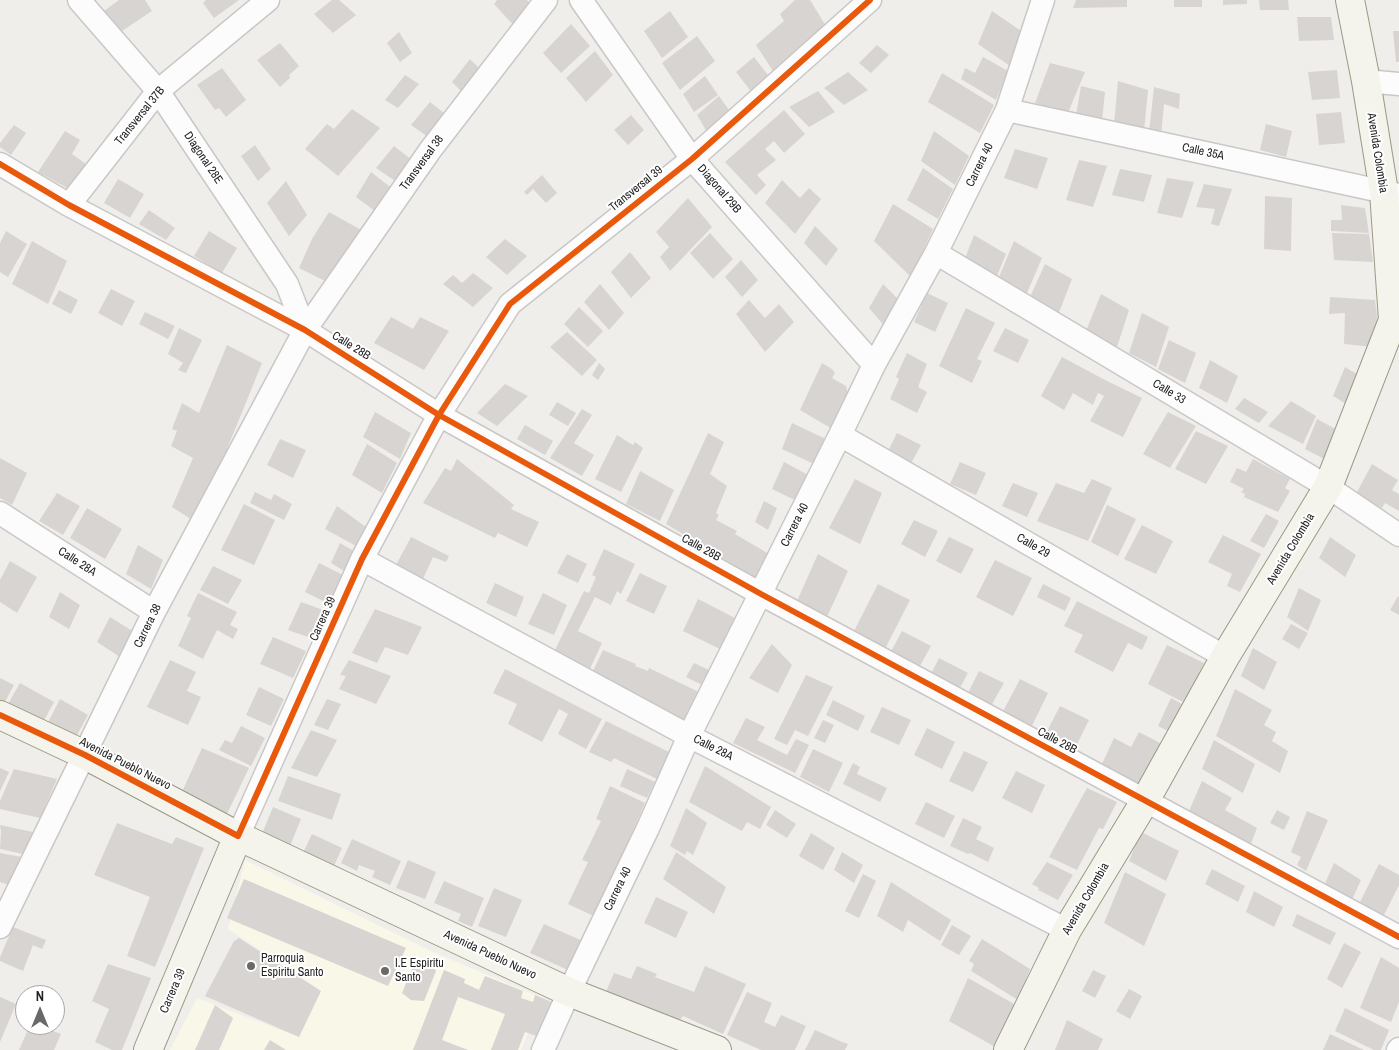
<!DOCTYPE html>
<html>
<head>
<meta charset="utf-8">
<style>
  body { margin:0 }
  #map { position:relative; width:1399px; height:1050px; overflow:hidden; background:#f0eeeb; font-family:"Archivo Narrow",sans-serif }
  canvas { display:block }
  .north { position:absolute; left:15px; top:985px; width:50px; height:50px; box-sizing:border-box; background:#fff; border:1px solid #a7a7a7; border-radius:50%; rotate:0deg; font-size:14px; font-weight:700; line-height:20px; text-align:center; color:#222 }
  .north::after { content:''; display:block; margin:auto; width:18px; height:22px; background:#6a6968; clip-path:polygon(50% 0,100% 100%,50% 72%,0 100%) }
</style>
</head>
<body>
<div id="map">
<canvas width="1399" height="1050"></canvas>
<div class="north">N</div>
</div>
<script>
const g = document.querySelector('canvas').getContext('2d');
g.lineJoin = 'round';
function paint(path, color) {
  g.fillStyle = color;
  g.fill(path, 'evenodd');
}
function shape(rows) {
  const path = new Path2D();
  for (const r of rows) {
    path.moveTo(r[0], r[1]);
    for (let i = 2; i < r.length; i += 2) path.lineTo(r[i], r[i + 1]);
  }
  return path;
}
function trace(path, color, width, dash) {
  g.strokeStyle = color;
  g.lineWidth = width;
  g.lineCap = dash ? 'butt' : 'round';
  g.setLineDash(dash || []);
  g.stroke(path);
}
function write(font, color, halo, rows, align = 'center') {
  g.font = font + ' "Archivo Narrow",sans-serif';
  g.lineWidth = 4;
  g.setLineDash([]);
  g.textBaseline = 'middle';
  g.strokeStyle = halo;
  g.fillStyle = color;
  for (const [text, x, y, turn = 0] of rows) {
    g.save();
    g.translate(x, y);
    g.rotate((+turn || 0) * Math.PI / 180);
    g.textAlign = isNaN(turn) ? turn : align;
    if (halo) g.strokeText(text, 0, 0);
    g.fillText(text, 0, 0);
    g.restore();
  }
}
const education = shape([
  [245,860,431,951,542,998,521,1050,170,1050,197,998,299,1037,321,991,228,929]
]);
const building = shape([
  [119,0,145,0,152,11,119,33,104,11],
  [206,0,239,0,214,18,203,3],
  [332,0,339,0,356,15,333,33,314,14],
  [497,0,527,0,531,5,515,27,494,4],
  [795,0,810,0,829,31,800,48,773,71,756,45,784,21,780,14],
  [1076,0,1127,0,1127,7,1073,8],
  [1174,0,1202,0,1202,7,1174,7],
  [1223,0,1247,0,1247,4,1223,5],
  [1259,0,1288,0,1289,10,1260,10],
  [670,11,688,37,662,58,644,31],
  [992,11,1024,33,1010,66,978,44],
  [1297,17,1331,17,1334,40,1299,41],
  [571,24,590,46,561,73,543,53],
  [1393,31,1399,31,1399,62,1396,62],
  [399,32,412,53,400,62,387,43],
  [697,36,715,61,680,90,662,63],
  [280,43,299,66,289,75,290,78,280,87,257,60],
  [877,45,889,55,871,73,859,63],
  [595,51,613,75,586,102,566,78],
  [754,57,771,79,753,94,736,72],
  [983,57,1008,71,996,100,961,79,965,68,975,73],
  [470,59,481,70,463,93,452,82],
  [1050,63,1085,72,1068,113,1035,103],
  [222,68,246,100,226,117,219,108,215,110,197,85],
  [1337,70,1340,98,1312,100,1308,72],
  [848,72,868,90,844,105,824,88],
  [942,73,994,105,980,133,928,102],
  [405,75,419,84,398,108,385,100],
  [705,76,718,95,694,112,683,94],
  [1118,81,1148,90,1144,131,1114,124],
  [1081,86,1105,92,1102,121,1076,115],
  [1154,87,1180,94,1179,109,1164,104,1161,136,1149,133],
  [818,91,835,112,809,127,789,107],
  [719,96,734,117,710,137,697,115],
  [430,102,449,117,431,139,411,125],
  [352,109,380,128,338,176,305,149,327,124,334,129],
  [784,110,805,134,784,153,774,141,765,149,776,160,757,175,766,185,756,195,725,162],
  [1341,112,1345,143,1319,145,1316,114],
  [631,115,644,130,628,145,614,130],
  [1266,124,1292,131,1286,157,1260,150],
  [14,125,26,133,11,155,0,147,0,143],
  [65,131,80,140,72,154,86,164,69,189,38,172],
  [934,131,969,156,955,185,921,161],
  [255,145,271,169,258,181,241,156],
  [394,146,417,164,401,185,376,168],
  [1015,149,1048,158,1037,189,1004,178],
  [1079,160,1107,166,1093,207,1066,200],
  [923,168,953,189,938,219,907,200],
  [1120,169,1152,175,1144,202,1112,195],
  [371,172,398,193,383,217,356,197],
  [542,175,557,193,546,203,533,189,527,195,524,192],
  [1167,178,1194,182,1182,218,1157,213],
  [118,179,144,194,130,218,104,203],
  [782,180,800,198,809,188,821,199,795,234,765,203],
  [286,181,307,215,289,236,267,203],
  [1204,184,1232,189,1219,226,1211,224,1215,209,1196,207],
  [1265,196,1292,198,1291,251,1264,249],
  [688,198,712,227,670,271,660,257,669,247,656,232],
  [893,204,933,229,911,277,874,241],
  [1341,205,1365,208,1369,233,1331,231,1331,220,1342,220],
  [149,210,175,228,166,240,139,224],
  [329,212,363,231,329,283,299,268,312,239],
  [815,226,838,249,826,266,804,243],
  [6,231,27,244,8,277,0,272,0,243],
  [209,231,237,248,222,273,194,256],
  [710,233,733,259,713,279,690,253],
  [1332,233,1369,234,1373,262,1334,260],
  [974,235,1006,254,995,281,963,264],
  [505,239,527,256,507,275,486,257],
  [32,241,67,261,48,304,12,284],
  [1014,241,1042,258,1027,293,999,277],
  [630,252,651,278,631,298,611,272],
  [741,260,758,280,742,297,725,277],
  [1045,264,1072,279,1058,315,1029,299],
  [473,273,493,288,473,307,443,284,453,275,462,283],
  [600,284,624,313,609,330,584,302],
  [883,284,900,301,887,329,869,308],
  [111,289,135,301,122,326,98,313],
  [59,290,78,300,71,314,52,304],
  [927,293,948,303,935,332,914,322],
  [1101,294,1129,310,1117,347,1086,331],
  [1330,297,1375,300,1377,316,1374,347,1344,344,1345,313,1329,314],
  [749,300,765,318,779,304,794,322,765,352,736,314],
  [579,307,603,331,588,347,564,324],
  [966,308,995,323,977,359,982,361,972,383,939,366],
  [145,312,175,326,168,339,139,324],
  [1142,313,1169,327,1156,367,1129,353],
  [391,317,413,329,420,317,449,331,424,370,374,343],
  [179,328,202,340,186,373,178,370,183,363,168,354],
  [1005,328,1029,340,1018,363,993,351],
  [567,332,597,360,582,376,550,347],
  [1169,340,1196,353,1185,383,1158,369],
  [227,345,262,363,197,523,172,507,193,458,171,446,177,431,172,429,182,403,199,413],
  [907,353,927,364,918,387,927,392,917,413,890,399,899,379,896,377],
  [1062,357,1105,380,1142,398,1123,437,1090,421,1104,396,1098,393,1093,405,1073,393,1064,410,1041,396],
  [1210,360,1238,376,1227,403,1199,388],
  [599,363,605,369,598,380,592,375],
  [822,363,832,369,835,373,832,378,846,386,848,394,834,430,800,410],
  [1345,367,1365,379,1353,408,1333,396],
  [505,384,528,396,497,426,477,413],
  [1244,398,1268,412,1259,423,1235,409],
  [1291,401,1316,416,1303,444,1268,426],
  [557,402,576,413,568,426,549,415],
  [582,409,592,415,574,443,594,455,582,476,550,458],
  [375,412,411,433,400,459,363,437],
  [1168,412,1196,426,1170,468,1143,454],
  [1317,419,1343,433,1332,463,1305,449],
  [792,423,830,441,818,466,782,449],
  [525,425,553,441,545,455,517,439],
  [1196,431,1228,446,1206,484,1175,469],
  [708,433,724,442,710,474,727,486,716,513,719,515,716,520,737,531,735,534,769,554,759,580,666,524],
  [897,433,921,445,909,467,885,457],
  [617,435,633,445,635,442,643,448,621,492,595,479],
  [280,439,306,450,293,478,267,465],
  [367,444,397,463,382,493,352,475],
  [0,458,27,473,12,505,0,498],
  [457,459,514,505,511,509,539,522,527,547,498,533,495,538,423,503,445,468,451,471],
  [1253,459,1290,479,1285,488,1290,491,1278,512,1244,497,1245,494,1241,492,1244,489,1230,482,1237,468,1246,472],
  [784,462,812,477,801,503,772,489],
  [960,462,986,473,976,495,950,484],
  [1372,464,1398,480,1392,490,1399,494,1399,511,1385,503,1382,508,1356,494],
  [640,471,674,490,660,521,626,504],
  [855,479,882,493,860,544,829,528],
  [1092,479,1112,488,1088,541,1037,521,1056,483,1084,493],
  [1013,483,1038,493,1027,517,1002,506],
  [255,492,271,500,274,494,292,504,284,520,250,503],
  [57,493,80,506,63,535,39,521],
  [764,501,777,508,768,530,755,522],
  [244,504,275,520,254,565,221,550],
  [1107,505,1136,519,1118,556,1091,542],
  [337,506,366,527,356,546,325,529],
  [87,508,122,529,105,559,70,538],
  [1266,514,1279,521,1264,548,1250,541],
  [914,520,938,531,925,557,901,544],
  [1142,525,1173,541,1156,574,1124,559],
  [1223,535,1261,554,1240,592,1227,586,1232,574,1208,562],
  [411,537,449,556,446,562,433,557,423,579,396,565],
  [949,537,974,549,961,574,936,561],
  [1330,537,1356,555,1345,577,1319,558],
  [340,543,354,551,344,571,331,563],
  [138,545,163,560,151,589,126,574],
  [604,549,635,564,621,594,617,591,611,605,595,597,578,631,602,643,589,671,553,654,584,591,589,593,596,577,592,575],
  [567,554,587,564,578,583,557,573],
  [818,554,848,571,827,617,797,601],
  [995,560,1032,578,1013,616,976,597],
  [10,561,37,577,17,613,0,602,0,580],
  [319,563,343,575,329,604,305,592],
  [213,566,242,580,228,604,200,590],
  [640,573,667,586,654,614,626,601],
  [495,583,524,597,516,617,486,603],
  [878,584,910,600,885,649,868,639,866,643,852,635],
  [1043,584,1071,598,1065,611,1037,597],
  [1299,588,1321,600,1308,631,1287,617],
  [60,592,80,605,69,629,49,617],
  [198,593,237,612,230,625,238,629,233,639,217,630,203,659,178,646,191,618,187,616],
  [543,593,567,605,554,635,528,624],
  [1398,596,1399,597,1399,615,1390,610],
  [698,599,739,620,724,651,683,631],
  [1077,601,1148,637,1142,650,1128,643,1113,672,1074,652,1083,635,1064,626],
  [301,602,326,611,314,639,288,630],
  [375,609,422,627,408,655,385,647,377,663,352,653],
  [110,617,134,632,120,657,97,642],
  [1291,624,1308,633,1299,649,1282,639],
  [902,631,931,646,915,675,887,659],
  [273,637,306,651,293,678,260,664],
  [772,644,792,665,778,693,749,678],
  [1167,645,1204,663,1185,703,1148,684],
  [1253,648,1277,662,1264,690,1241,676],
  [603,650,636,664,635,666,648,671,649,668,703,694,689,724,592,673],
  [939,658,968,673,955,697,927,682],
  [170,660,196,672,187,691,201,697,188,725,147,707],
  [349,660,391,676,376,704,339,689,346,676,340,675],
  [694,663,711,671,704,686,686,677],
  [505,669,602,719,586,749,558,734,568,714,559,709,542,742,508,724,517,704,493,693],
  [979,671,1004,683,987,713,964,701],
  [806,675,833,687,808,736,795,730,787,745,774,739],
  [0,678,14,685,0,711],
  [1020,679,1048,693,1029,732,999,719],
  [20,683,54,702,39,730,4,711],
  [259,687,284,699,271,726,246,715],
  [1235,689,1272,710,1264,725,1276,732,1272,741,1288,751,1280,773,1216,736],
  [1171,698,1184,705,1170,732,1158,726],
  [60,699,88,715,71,746,43,732],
  [327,699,341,704,328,730,314,725],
  [833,700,865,716,858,731,826,715],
  [1060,706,1089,720,1073,752,1043,739],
  [882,707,911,720,899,745,870,732],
  [746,718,765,727,757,740,787,755,796,739,809,745,795,773,733,743],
  [823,720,834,725,825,743,814,738],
  [606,721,669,752,657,779,614,758,611,762,589,752],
  [241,726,265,738,251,766,219,750,225,740,232,743],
  [927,728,955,742,942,769,914,755],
  [311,730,337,740,317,777,291,768],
  [1139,732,1164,745,1144,786,1101,766,1114,738,1131,747],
  [1214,740,1255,764,1243,793,1202,769],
  [202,748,249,768,227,814,182,792],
  [813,749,843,763,829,792,800,777],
  [964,751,988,762,973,792,949,781],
  [853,763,860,767,857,774,887,788,880,802,843,784],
  [705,766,771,807,760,829,747,822,742,831,689,802],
  [0,768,9,772,0,791],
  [14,769,57,779,40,818,0,809,0,801],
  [627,769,655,782,647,798,620,786],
  [1016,771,1045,785,1032,813,1002,798],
  [288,776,341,794,332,820,278,801],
  [1202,781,1232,798,1225,810,1257,828,1250,846,1189,811],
  [610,786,645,803,621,858,626,860,600,919,568,904,588,862,582,860,601,821,596,819],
  [1087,788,1117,802,1103,829,1099,828,1077,870,1049,857],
  [926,802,955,816,944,838,915,824],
  [273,807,301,819,290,846,262,834],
  [686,808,707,823,693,855,687,851,685,855,670,846],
  [775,810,796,824,787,838,766,825],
  [1277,810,1290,817,1284,830,1270,823],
  [1307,811,1328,820,1306,871,1297,865,1301,857,1291,852],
  [963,818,982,827,976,839,994,848,988,862,970,853,968,854,950,846],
  [117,823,172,844,176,837,204,848,155,967,127,956,150,897,94,875],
  [0,825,33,832,23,854,0,849,1,831],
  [1141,832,1179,851,1166,881,1129,861],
  [811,833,835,848,823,870,799,856],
  [312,834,342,848,334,866,303,853],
  [352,839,401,861,390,885,372,877,375,871,359,865,357,871,341,863],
  [676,852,726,887,714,914,663,879],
  [842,852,863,865,854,883,834,870],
  [0,853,22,857,9,885,0,882],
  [408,860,436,872,425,899,396,888],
  [1047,862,1073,875,1058,900,1038,890,1039,888,1032,884],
  [1334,863,1361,880,1350,904,1323,888],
  [1379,864,1399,875,1399,885,1381,921,1357,908],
  [1212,869,1245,886,1238,902,1205,884],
  [1125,872,1166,894,1144,946,1104,923],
  [863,874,876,881,859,918,845,911],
  [244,879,406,948,388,986,227,918],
  [444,881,484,898,472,927,458,921,461,914,434,903],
  [891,882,951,920,940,941,908,920,903,932,877,916],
  [494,888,522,900,506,937,478,926],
  [1254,891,1283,907,1274,927,1246,912],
  [656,897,688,912,676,938,644,923],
  [1297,914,1336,933,1330,945,1292,926],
  [544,924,585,942,568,970,530,953],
  [952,925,971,936,959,955,941,945],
  [13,927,46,940,42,949,33,945,23,971,0,961,0,957],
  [239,938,321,991,299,1037,205,996,234,941],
  [982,939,1030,969,1018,1000,971,971,974,964,969,961],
  [1344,943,1361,952,1342,988,1327,979],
  [1381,957,1399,968,1399,1002,1391,1022,1360,1008],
  [429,961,436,971,424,1001,411,1000,402,993,415,962],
  [108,964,151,978,122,1050,112,1050,95,1042,109,1009,92,1001],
  [637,966,657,974,655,977,694,992,705,966,746,984,723,1034,683,1016,677,1024,605,994,614,973,631,979],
  [444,970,465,979,464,983,479,990,485,976,523,991,521,998,533,1002,535,995,551,1002,539,1037,525,1032,518,1050,491,1050,505,1014,458,997,442,1040,468,1050,413,1050],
  [1093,970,1106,976,1095,998,1082,991],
  [968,978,1016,1005,997,1048,949,1021],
  [1129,989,1142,996,1130,1019,1116,1011],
  [747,992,772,1003,764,1022,775,1027,781,1015,806,1026,795,1050,761,1050,727,1035],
  [0,997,16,1004,0,1042],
  [215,1005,233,1018,219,1050,195,1050],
  [1345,1008,1389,1030,1381,1050,1374,1050,1335,1031],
  [1067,1020,1103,1039,1098,1050,1055,1050],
  [30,1025,38,1025,61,1034,54,1050,19,1050],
  [815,1030,842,1042,848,1044,845,1050,805,1050],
  [1330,1034,1364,1050,1323,1050],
  [270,1040,286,1050,264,1050]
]);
const street = shape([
  [79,0,158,91,287,284,305,330],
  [581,0,692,159,874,365],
  [1366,81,1399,84],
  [1007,110,1399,195],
  [0,164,69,205,305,330,439,415,761,594,1399,937],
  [69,205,158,91,268,0],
  [936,253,1328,487,1399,535],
  [840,435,1225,657],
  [0,513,154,612],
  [362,559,689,736,1067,930],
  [238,836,362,559,439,415,510,304,692,159,870,0],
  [0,927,154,612,305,330,431,149,546,0],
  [543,1050,569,992,648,828,689,736,840,435,874,365,936,253,1007,110,1043,0],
  [1398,1050,1399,1049]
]);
const secondary = shape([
  [0,715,85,755,238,836,569,992,717,1050],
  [148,1050,238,836],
  [1008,1050,1067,930,1145,801,1225,657,1328,487,1393,320,1384,192,1366,81,1350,0]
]);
const cycleway = shape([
  [0,164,69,205,305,330,439,415,761,594,1399,937],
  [0,715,85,755,238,836,362,559,439,415,510,304,692,159,870,0]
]);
const markers = [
  [251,966,5,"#6a6968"],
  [385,971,5,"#6a6968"]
];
const streetNames = [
  ["Transversal 37B",140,116,-51],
  ["Calle 35A",1203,152,12],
  ["Avenida Colombia",1377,153,81],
  ["Diagonal 28E",203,158,56],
  ["Transversal 38",422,163,-54],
  ["Carrera 40",980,165,-64],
  ["Transversal 39",636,189,-39],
  ["Diagonal 29B",719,189,49],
  ["Calle 28B",351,346,32],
  ["Calle 33",1169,392,31],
  ["Carrera 40",795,525,-63],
  ["Calle 29",1033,546,30],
  ["Calle 28B",701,548,29],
  ["Avenida Colombia",1291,549,-59],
  ["Calle 28A",77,562,33],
  ["Carrera 39",323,619,-66],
  ["Carrera 38",148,626,-64],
  ["Calle 28B",1057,741,28],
  ["Calle 28A",713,748,27],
  ["Avenida Pueblo Nuevo",125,764,27],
  ["Carrera 40",618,889,-64],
  ["Avenida Colombia",1086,899,-60],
  ["Avenida Pueblo Nuevo",490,955,25],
  ["Carrera 39",173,991,-67]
];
const poiNames = [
  ["Parroquia",261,959],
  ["Espiritu Santo",261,973],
  ["I.E Espiritu",395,964],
  ["Santo",395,978]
];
paint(education, '#f8f7e8');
paint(building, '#d7d4d2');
trace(street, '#c9c8c7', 25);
trace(secondary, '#999a82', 30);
trace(street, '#fdfcfc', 22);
trace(secondary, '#f4f4ed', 28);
trace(cycleway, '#e8590c', 6);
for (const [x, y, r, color] of markers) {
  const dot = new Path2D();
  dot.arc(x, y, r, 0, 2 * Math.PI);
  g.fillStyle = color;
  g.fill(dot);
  trace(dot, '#fff', 2);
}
write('12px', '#222', '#fff', streetNames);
write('12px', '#222', '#fff', poiNames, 'left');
</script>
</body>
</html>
